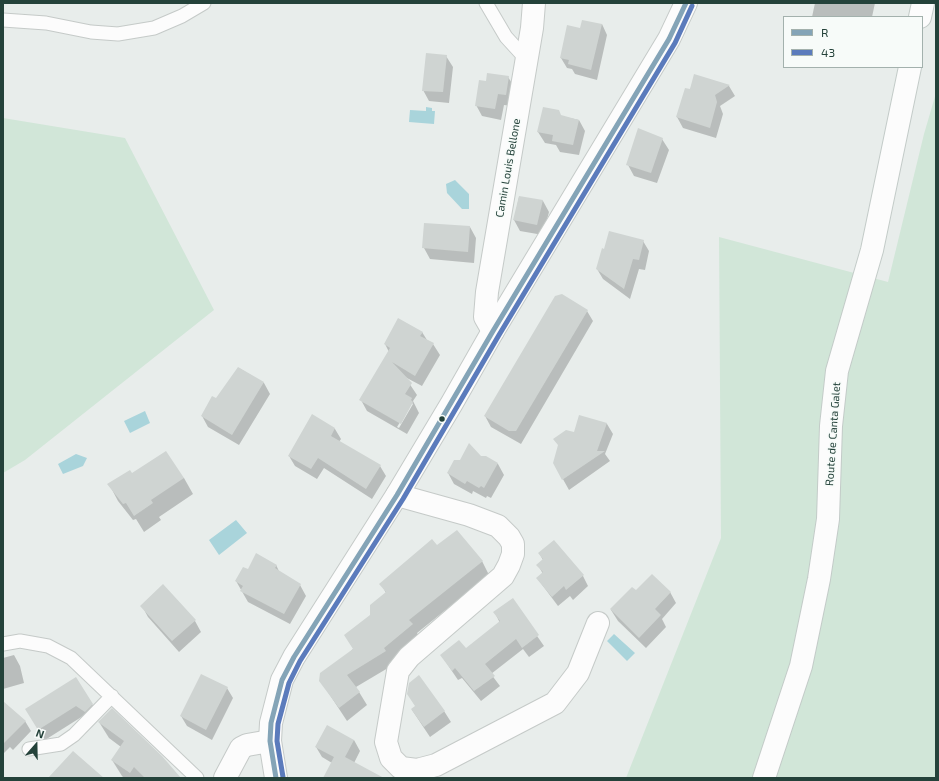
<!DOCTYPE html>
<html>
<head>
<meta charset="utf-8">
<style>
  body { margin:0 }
  #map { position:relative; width:939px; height:781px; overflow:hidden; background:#e8edeb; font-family:"Exo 2",sans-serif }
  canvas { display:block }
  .frame { position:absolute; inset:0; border:4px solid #24423a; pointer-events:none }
  .legend { position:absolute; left:783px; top:16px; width:140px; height:52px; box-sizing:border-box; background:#f7fbf9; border:1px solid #a3b1ad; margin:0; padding:5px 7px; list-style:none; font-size:12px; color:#24423a }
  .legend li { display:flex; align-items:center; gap:8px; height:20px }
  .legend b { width:20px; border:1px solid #a3b1ad }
  .north { position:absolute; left:16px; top:725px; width:40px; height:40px; -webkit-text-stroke:3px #f7fbf9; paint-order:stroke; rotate:20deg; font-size:11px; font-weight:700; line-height:16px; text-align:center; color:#24423a }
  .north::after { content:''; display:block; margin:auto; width:14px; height:18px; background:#24423a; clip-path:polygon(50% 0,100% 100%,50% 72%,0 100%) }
</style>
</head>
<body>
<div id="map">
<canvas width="939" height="781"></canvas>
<div class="frame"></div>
<ul class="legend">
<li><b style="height:5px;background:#84a4b7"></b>R</li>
<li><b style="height:5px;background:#5b7bbc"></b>43</li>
</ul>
<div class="north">N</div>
</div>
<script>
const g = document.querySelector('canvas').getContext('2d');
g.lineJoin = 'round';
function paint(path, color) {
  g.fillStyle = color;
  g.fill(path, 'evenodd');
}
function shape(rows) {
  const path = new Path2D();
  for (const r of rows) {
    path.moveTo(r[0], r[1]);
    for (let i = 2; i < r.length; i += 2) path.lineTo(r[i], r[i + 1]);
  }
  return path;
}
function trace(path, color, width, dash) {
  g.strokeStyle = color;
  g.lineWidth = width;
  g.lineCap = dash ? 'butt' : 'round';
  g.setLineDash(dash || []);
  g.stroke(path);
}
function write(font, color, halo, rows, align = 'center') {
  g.font = font + ' "Exo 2",sans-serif';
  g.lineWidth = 3;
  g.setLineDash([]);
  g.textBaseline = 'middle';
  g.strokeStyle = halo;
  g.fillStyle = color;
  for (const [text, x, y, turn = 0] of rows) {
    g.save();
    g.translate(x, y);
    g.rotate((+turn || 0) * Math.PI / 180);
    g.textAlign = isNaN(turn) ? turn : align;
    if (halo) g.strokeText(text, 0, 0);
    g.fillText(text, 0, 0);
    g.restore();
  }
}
const green = shape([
  [936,93,936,778,626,778,721,538,719,237,888,282,924,134],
  [3,118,125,138,214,310,25,460,3,473]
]);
const water = shape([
  [426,107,432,108,432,111,435,111,434,124,409,122,410,110,426,111],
  [455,180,469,194,469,209,462,209,447,193,446,184],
  [145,411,150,423,130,433,124,421],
  [76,454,87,458,83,466,63,474,58,464],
  [236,520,247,533,219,555,209,540],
  [614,634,635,653,627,661,607,641]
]);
const shadow = shape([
  [815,3,875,3,872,17,812,17],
  [602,24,607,35,597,80,575,74,572,69,567,68,561,58,581,29],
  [446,56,453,67,449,103,429,101,423,90],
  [695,75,729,86,735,96,720,106,723,114,716,138,683,128,677,117,686,89,690,90],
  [508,77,515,88,512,106,504,105,501,120,482,116,476,105,487,82],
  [561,116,579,120,585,131,579,155,560,152,556,145,545,143,538,132],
  [662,139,669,150,657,183,634,176,628,165],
  [519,197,543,201,549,212,543,235,520,231,514,220],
  [470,227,476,238,474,263,430,259,424,248],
  [643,241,649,251,645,270,639,269,630,299,603,279,597,269],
  [587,311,593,321,521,444,491,427,485,416],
  [422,332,427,340,433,344,440,355,422,386,405,377,417,395,413,401,419,413,407,434,367,411,361,400,389,352,385,344],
  [412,403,413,404,399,428,397,427],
  [239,368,264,383,270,394,239,445,208,427,202,416,217,399],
  [313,416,335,429,341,439,339,442,380,466,386,476,372,499,324,468,317,479,295,466,289,456],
  [580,416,607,424,613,434,605,454,610,461,569,490,554,463,575,433],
  [486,457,498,464,504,475,491,498,487,496,486,498,473,491,472,494,454,484,448,473,460,461],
  [132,475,184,478,193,494,159,517,161,520,144,532,136,519,133,520,118,501,109,484],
  [436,547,482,561,489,575,417,633,420,638,391,662,393,665,356,687,367,705,347,721,320,680,353,649,371,615,386,593,381,584],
  [539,553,583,576,588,586,573,600,570,596,558,606,537,578,543,574,538,565,543,560],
  [276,565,280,573,300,585,306,596,290,624,248,602,236,581,248,570],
  [163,586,195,621,201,632,179,652,148,617,142,606],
  [636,592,670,592,676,603,662,619,666,627,646,648,618,621,611,610],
  [512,600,544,646,529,657,523,649,491,674,500,686,481,701,462,678,458,680,441,655,466,650,500,623,495,613],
  [14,655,20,666,24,683,3,689,3,658],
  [227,688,233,698,212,740,187,726,181,716],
  [408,694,444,711,451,722,430,737,412,710,416,707],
  [3,702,25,721,31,731,13,750,10,747,3,754],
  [92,704,99,715,92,723,83,716,45,740,27,710],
  [99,722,179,778,124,778,122,776,112,760,121,747,109,738],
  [354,740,360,751,354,763,380,778,324,778,332,763,322,757,316,747]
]);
const building = shape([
  [582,20,602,24,591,70,568,64,569,60,560,58,567,25,580,28],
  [426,53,447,55,443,92,422,91],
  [487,73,509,76,506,95,498,94,495,109,475,106,479,80,486,81],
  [694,74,730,85,715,95,717,102,710,128,676,117,685,88,690,89],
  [543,107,559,110,561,115,579,120,573,145,552,141,553,135,537,132],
  [638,128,663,138,651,173,626,165],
  [519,196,543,200,537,225,513,220],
  [424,223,470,226,468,252,422,248],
  [609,231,644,240,639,260,633,259,624,289,596,269,602,248,604,249],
  [562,294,588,310,516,431,509,431,484,416,555,296],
  [398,318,423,332,420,336,434,343,415,376,392,362,412,383,405,394,412,398,411,400,413,402,401,424,359,400,390,348,384,344],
  [238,367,264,382,232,435,201,416,212,396,216,398],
  [312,414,335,428,331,436,381,465,366,489,318,458,311,469,288,456],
  [579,415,607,423,597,451,605,451,562,480,553,463,558,445,553,439,566,430,574,432],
  [469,443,481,456,486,456,498,463,484,488,481,486,479,488,467,481,465,484,447,473,454,460,460,460],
  [166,451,184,478,151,500,153,503,134,516,126,503,123,504,107,484,130,470,132,473],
  [457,530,483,561,409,620,413,624,384,648,386,651,347,675,360,692,339,708,319,681,320,673,353,649,344,635,370,615,370,605,386,592,379,584,432,539,437,545],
  [554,540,584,575,566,590,564,586,552,597,536,578,543,572,536,565,543,559,538,553],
  [256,553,277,565,275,568,301,584,284,614,240,591,243,586,235,581,243,567,248,569],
  [652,574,671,592,655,609,661,615,639,638,610,609,632,587,636,590],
  [163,584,196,620,172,641,140,606],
  [513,598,539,635,522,648,516,639,485,664,495,676,474,691,455,668,452,671,440,655,459,640,466,648,500,621,493,612],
  [201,674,228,687,206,730,180,716],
  [419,675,445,711,424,727,411,709,415,706,407,694,409,683],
  [76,677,93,704,85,712,76,706,38,730,25,709],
  [3,701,26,721,3,744],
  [112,708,162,756,181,778,145,778,134,767,130,773,111,760,124,741,98,722],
  [327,725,354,740,345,757,384,778,323,778,334,757,315,747],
  [73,751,104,778,48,778]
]);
const service = shape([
  [486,3,506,37,527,60],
  [3,20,46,23,91,32,118,34,154,28,182,16,204,3],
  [3,644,20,641,48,646,71,658,197,778],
  [29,749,61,744,74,735,112,696]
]);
const minor = shape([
  [493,331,485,317,487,292,532,28,534,3],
  [397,495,469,515,498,526,509,537,513,544,513,554,509,565,503,576,409,657,398,671,386,742,391,758,401,768,417,770,436,765,555,703,578,673,598,623],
  [225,778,241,748,247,745,270,741]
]);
const tertiary = shape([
  [276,778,270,741,271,723,282,680,294,657,397,495,452,403,493,331,669,39,686,3]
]);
const secondary = shape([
  [920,17,923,3],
  [764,778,801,666,819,579,828,519,831,426,837,371,872,250,910,67]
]);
const bus1 = shape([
  [276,778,270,741,271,723,282,680,294,657,397,495,493,331,669,39,686,3]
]);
const bus2 = shape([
  [283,777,277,741,278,724,289,683,300,661,403,499,499,335,675,43,692,6]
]);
const markers = [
  [442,419,3.5,"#24423a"]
];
const streetNames = [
  ["Camin Louis Bellone",508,168,-80],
  ["Route de Canta Galet",833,434,-86]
];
paint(green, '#d1e6d8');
paint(water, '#a9d4db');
paint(shadow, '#0003');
paint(building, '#cfd4d2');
trace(service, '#c5cac8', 15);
trace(minor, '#c5cac8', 24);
trace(tertiary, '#c5cac8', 24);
trace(secondary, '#c3cbc8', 24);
trace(service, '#fcfcfc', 13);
trace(minor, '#fcfcfc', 22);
trace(tertiary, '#fcfcfc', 22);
trace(secondary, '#fcfcfc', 22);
trace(bus1, '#84a4b7', 5);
trace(bus2, '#5b7bbc', 5);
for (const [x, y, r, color] of markers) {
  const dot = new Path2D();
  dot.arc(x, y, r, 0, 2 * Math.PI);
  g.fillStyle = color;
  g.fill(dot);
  trace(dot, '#f7fbf9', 1.5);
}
write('11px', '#24423a', '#f7fbf9', streetNames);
</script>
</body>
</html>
